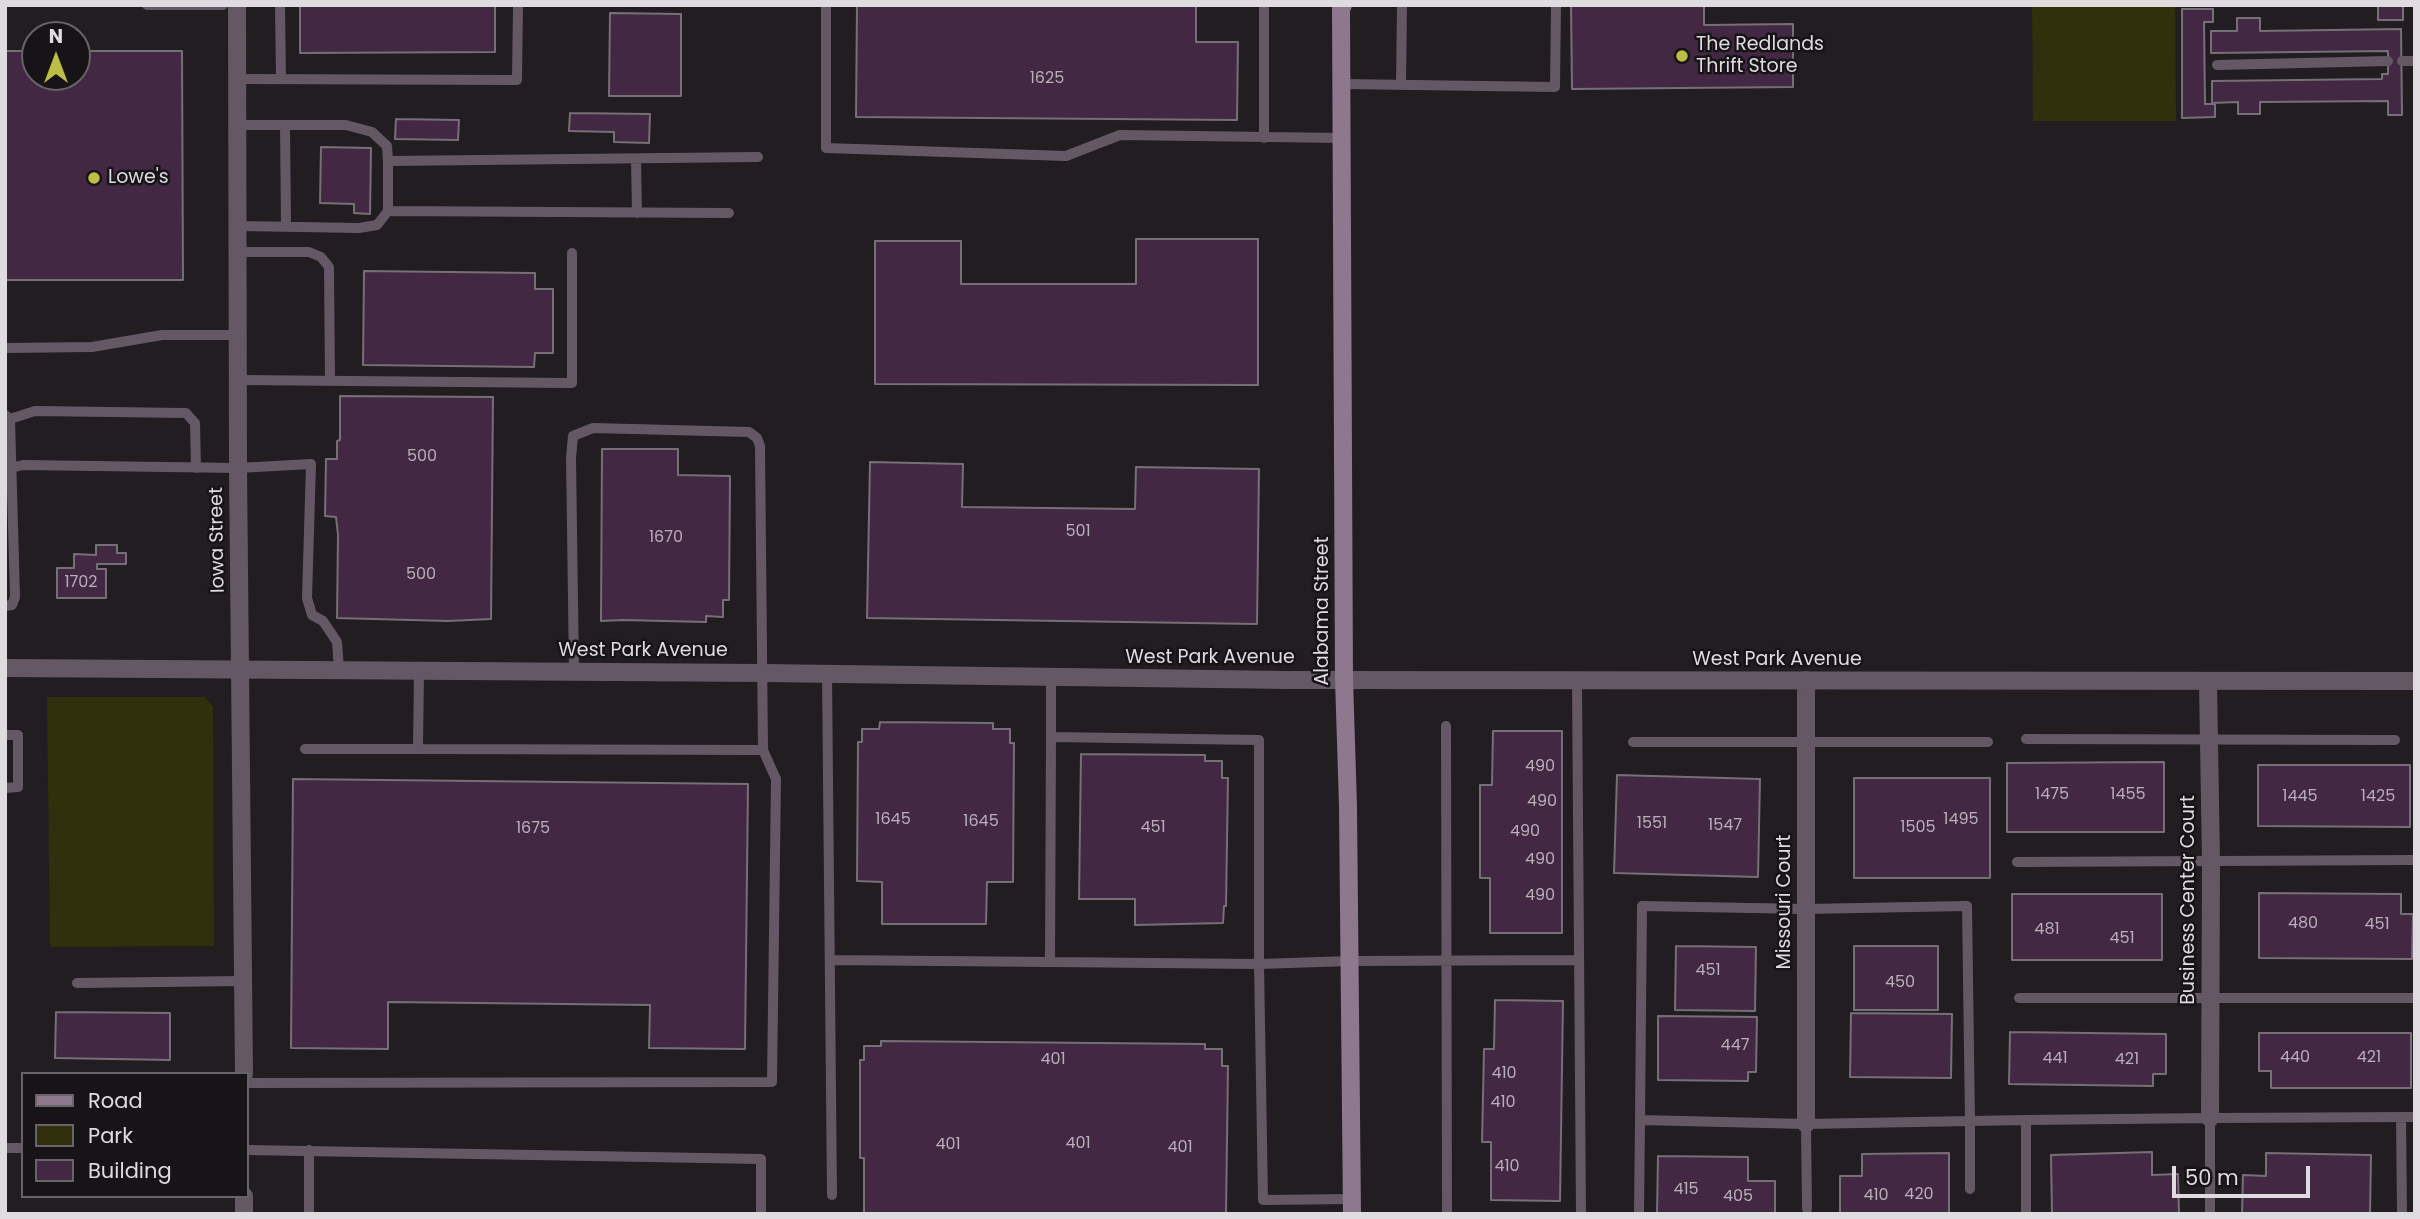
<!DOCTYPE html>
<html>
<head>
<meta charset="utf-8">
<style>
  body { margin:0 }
  #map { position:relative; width:2420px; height:1219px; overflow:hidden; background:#211d21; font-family:Poppins,sans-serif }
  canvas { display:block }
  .frame { position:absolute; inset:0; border:7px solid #dfdcdf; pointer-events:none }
  .legend { position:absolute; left:21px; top:1072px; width:228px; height:126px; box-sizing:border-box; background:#171417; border:2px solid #676467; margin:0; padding:9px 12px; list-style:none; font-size:21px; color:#dfdcdf }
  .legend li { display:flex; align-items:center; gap:14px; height:35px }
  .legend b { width:35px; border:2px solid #676467 }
  .north { position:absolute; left:21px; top:21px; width:70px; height:70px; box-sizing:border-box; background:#171417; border:2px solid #676467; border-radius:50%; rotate:0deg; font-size:19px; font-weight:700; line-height:28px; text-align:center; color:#dfdcdf }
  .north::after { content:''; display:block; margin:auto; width:24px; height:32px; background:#bebf42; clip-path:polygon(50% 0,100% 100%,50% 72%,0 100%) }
  .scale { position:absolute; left:2172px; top:1166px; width:138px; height:32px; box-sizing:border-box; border:4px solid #dfdcdf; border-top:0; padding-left:9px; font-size:21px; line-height:24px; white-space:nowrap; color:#dfdcdf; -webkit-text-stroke:5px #171417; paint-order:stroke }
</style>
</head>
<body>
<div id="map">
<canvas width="2420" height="1219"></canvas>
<div class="frame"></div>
<ul class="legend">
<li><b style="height:9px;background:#8d788d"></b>Road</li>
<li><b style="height:19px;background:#30300c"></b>Park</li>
<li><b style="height:19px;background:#432844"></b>Building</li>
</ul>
<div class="north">N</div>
<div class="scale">50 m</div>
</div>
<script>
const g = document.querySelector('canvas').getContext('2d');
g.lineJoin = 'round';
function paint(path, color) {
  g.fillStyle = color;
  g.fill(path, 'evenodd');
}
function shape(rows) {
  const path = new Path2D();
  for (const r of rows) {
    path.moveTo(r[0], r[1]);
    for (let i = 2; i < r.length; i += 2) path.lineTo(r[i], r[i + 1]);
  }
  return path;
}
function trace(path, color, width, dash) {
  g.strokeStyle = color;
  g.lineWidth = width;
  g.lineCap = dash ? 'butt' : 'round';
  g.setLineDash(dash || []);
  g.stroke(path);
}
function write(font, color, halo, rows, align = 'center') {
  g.font = font + ' Poppins,sans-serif';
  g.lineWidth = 5;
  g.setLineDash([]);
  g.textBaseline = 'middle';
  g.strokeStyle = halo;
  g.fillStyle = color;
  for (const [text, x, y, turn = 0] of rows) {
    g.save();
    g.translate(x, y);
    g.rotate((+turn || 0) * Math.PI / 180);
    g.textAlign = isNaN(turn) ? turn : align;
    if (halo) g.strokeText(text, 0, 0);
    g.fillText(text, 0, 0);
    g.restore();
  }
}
const green = shape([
  [2032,5,2175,5,2176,121,2033,121],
  [47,697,205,697,213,707,214,946,50,947]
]);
const building = shape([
  [300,5,495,5,495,52,300,53,300,5],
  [857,5,1196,5,1196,42,1238,42,1237,120,856,117,857,5],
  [1571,5,1704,5,1704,25,1793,24,1793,87,1572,89,1571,5],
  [2378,5,2403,5,2403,20,2378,20,2378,5],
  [2182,9,2213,9,2213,22,2204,22,2205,104,2215,104,2215,117,2182,118,2182,9],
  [610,13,681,14,681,96,609,96,610,13],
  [2237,18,2260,18,2260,31,2401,29,2402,115,2388,115,2388,101,2260,102,2260,114,2238,114,2238,102,2212,103,2212,81,2382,79,2382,74,2388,74,2388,51,2211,53,2211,31,2237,31,2237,18],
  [5,51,35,51,35,77,77,77,77,51,182,51,183,280,5,280,5,51],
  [570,113,650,114,649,143,614,142,614,132,569,131,570,113],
  [396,119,459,120,458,140,395,139,396,119],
  [321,147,371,148,370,214,354,213,354,204,320,203,321,147],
  [1136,239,1258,239,1258,385,875,384,875,241,961,241,961,284,1136,284,1136,239],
  [364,271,535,273,535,289,553,289,553,353,535,353,534,367,363,365,364,271],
  [340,396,493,397,491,619,448,621,337,618,338,535,336,517,325,516,326,459,337,459,337,441,340,440,340,396],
  [602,449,678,449,678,475,730,476,729,600,723,600,723,617,706,616,706,622,623,620,601,621,602,449],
  [870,462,963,464,962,507,1135,509,1136,467,1259,469,1257,624,867,618,870,462],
  [96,545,117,545,117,553,126,553,126,564,97,564,97,569,106,569,106,598,57,598,57,568,74,568,74,554,96,555,96,545],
  [880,722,993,723,993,729,1010,729,1010,743,1014,743,1013,882,987,882,986,924,882,924,882,882,857,881,858,742,862,742,862,729,879,729,880,722],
  [1493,731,1562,731,1562,933,1490,933,1490,878,1480,878,1480,785,1492,785,1493,731],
  [1081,754,1205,755,1205,761,1222,761,1222,778,1228,778,1226,906,1224,906,1223,923,1135,925,1135,899,1079,899,1081,754],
  [2164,762,2164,832,2007,832,2007,763,2164,762],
  [2258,765,2410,765,2410,827,2258,826,2258,765],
  [1617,775,1760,779,1758,877,1614,873,1617,775],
  [1854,778,1990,778,1990,878,1854,878,1854,778],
  [293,779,748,784,745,1049,649,1048,650,1005,388,1002,388,1049,291,1048,293,779],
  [2259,893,2401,894,2401,914,2413,914,2412,959,2259,958,2259,893],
  [2012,894,2162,894,2162,960,2012,960,2012,894],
  [1676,946,1756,947,1755,1011,1675,1010,1676,946],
  [1854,946,1938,946,1938,1010,1854,1010,1854,946],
  [1495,1000,1563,1001,1560,1201,1491,1200,1491,1142,1482,1142,1484,1049,1494,1049,1495,1000],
  [56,1012,170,1013,170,1060,55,1058,56,1012],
  [1851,1013,1952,1014,1951,1078,1850,1077,1851,1013],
  [1658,1016,1757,1017,1756,1072,1748,1072,1748,1081,1658,1080,1658,1016],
  [2010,1032,2166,1034,2166,1074,2153,1074,2153,1086,2009,1084,2010,1032],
  [2259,1033,2411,1033,2411,1088,2271,1088,2271,1071,2259,1071,2259,1033],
  [881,1041,1205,1044,1205,1049,1222,1049,1222,1066,1228,1066,1226,1214,864,1214,864,1158,860,1158,860,1060,864,1060,864,1046,881,1046,881,1041],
  [2152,1152,2152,1175,2178,1174,2179,1214,2052,1214,2051,1155,2152,1152],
  [1949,1153,1949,1214,1840,1214,1840,1176,1862,1176,1862,1154,1949,1153],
  [2266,1153,2371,1155,2370,1214,2242,1214,2243,1175,2266,1176,2266,1153],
  [1658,1156,1748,1157,1748,1181,1775,1181,1775,1214,1657,1214,1658,1156]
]);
const service = shape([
  [147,5,223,5],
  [280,5,281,79],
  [826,5,826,148,1066,156,1120,135,1343,138],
  [2402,61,2415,61],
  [2217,65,2388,61],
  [238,79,517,80,518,5],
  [1342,84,1555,87,1556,5],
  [1401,85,1402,5],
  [238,125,346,125,372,132,387,146,388,161,388,211,377,225,359,228,239,226],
  [285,125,286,226],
  [1264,138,1264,5],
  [636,159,637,213],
  [388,161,758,157],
  [388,211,729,213],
  [239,252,309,252,321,257,329,267,330,381],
  [5,348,92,347,162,335,239,335],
  [240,380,572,383,572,253],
  [5,415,10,419,15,597,12,605,5,606],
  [10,419,35,411,186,413,195,423,196,468],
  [11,468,23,465,238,468,311,464,307,598,312,615,323,621,337,642,339,669],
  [419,671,418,749,763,750,760,446,757,438,749,432,593,428,573,436,571,458,574,671],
  [827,674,832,1195],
  [1577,681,1581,1214],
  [1446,726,1447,1214],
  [5,735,18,735,18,787,5,788],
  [1051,737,1259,740,1259,964,1050,962,1051,737,1051,678],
  [2026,739,2395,740],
  [1633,742,1988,742],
  [305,749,418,749],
  [2017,862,2413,860],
  [830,960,1050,962],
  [77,983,244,981],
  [2019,998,2414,998],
  [247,1083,772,1082,776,779,763,750],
  [2401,1117,2402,1214],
  [2210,1118,2210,1214],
  [2026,1120,2026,1214],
  [1806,1124,1807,1209],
  [5,1148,23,1148],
  [247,1150,761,1159,761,1214],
  [1970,1189,1970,1121,1967,906,1806,909,1642,906,1640,1120,1806,1124,1970,1121,2026,1120,2210,1118,2415,1117],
  [1353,1199,1263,1200,1259,964,1350,961,1579,960],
  [1639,1213,1640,1120],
  [309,1214,309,1150]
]);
const minor = shape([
  [237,5,238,468,244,1074],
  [1806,680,1806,1124],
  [2208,682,2211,861,2210,1118],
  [244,1196,244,1214]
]);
const tertiary = shape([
  [5,668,763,673,1289,680,2415,681]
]);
const secondary = shape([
  [1343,5,1341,9,1344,679,1348,806,1352,1214]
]);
const markers = [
  [1682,56,7,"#bebf42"],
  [94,178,7,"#bebf42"]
];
const numberNames = [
  ["1625",1047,79],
  ["500",422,457],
  ["501",1078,532],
  ["1670",666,538],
  ["500",421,575],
  ["1702",81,583],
  ["490",1540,767],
  ["1475",2052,795],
  ["1455",2128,795],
  ["1445",2300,797],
  ["1425",2378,797],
  ["490",1542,802],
  ["1645",893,820],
  ["1495",1961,820],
  ["1645",981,822],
  ["1551",1652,824],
  ["1547",1725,826],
  ["451",1153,828],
  ["1505",1918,828],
  ["1675",533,829],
  ["490",1525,832],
  ["490",1540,860],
  ["490",1540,896],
  ["480",2303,924],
  ["451",2377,925],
  ["481",2047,930],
  ["451",2122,939],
  ["451",1708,971],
  ["450",1900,983],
  ["447",1735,1046],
  ["440",2295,1058],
  ["421",2369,1058],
  ["441",2055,1059],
  ["401",1053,1060],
  ["421",2127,1060],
  ["410",1504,1074],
  ["410",1503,1103],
  ["401",1078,1144],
  ["401",948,1145],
  ["401",1180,1148],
  ["410",1507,1167],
  ["415",1686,1190],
  ["420",1919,1195],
  ["410",1876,1196],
  ["405",1738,1197]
];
const poiNames = [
  ["The Redlands",1696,45],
  ["Thrift Store",1696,67],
  ["Lowe's",108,178]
];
const streetNames = [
  ["Iowa Street",218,540,-91],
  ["Alabama Street",1323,611,-90],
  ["West Park Avenue",643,651],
  ["West Park Avenue",1210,658],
  ["West Park Avenue",1777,660],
  ["Business Center Court",2189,900,-90],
  ["Missouri Court",1785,902,-90]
];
paint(green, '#30300c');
paint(building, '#432844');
trace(building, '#757075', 2);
trace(service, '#655865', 10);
trace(minor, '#655865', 18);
trace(tertiary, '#655865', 18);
trace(secondary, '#8d788d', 18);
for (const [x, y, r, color] of markers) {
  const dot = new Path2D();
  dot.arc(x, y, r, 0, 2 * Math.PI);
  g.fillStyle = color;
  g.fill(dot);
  trace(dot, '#171417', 2.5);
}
write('16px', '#b8afb8', null, numberNames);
write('19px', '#dfdcdf', '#171417', poiNames, 'left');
write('19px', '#dfdcdf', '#171417', streetNames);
</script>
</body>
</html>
